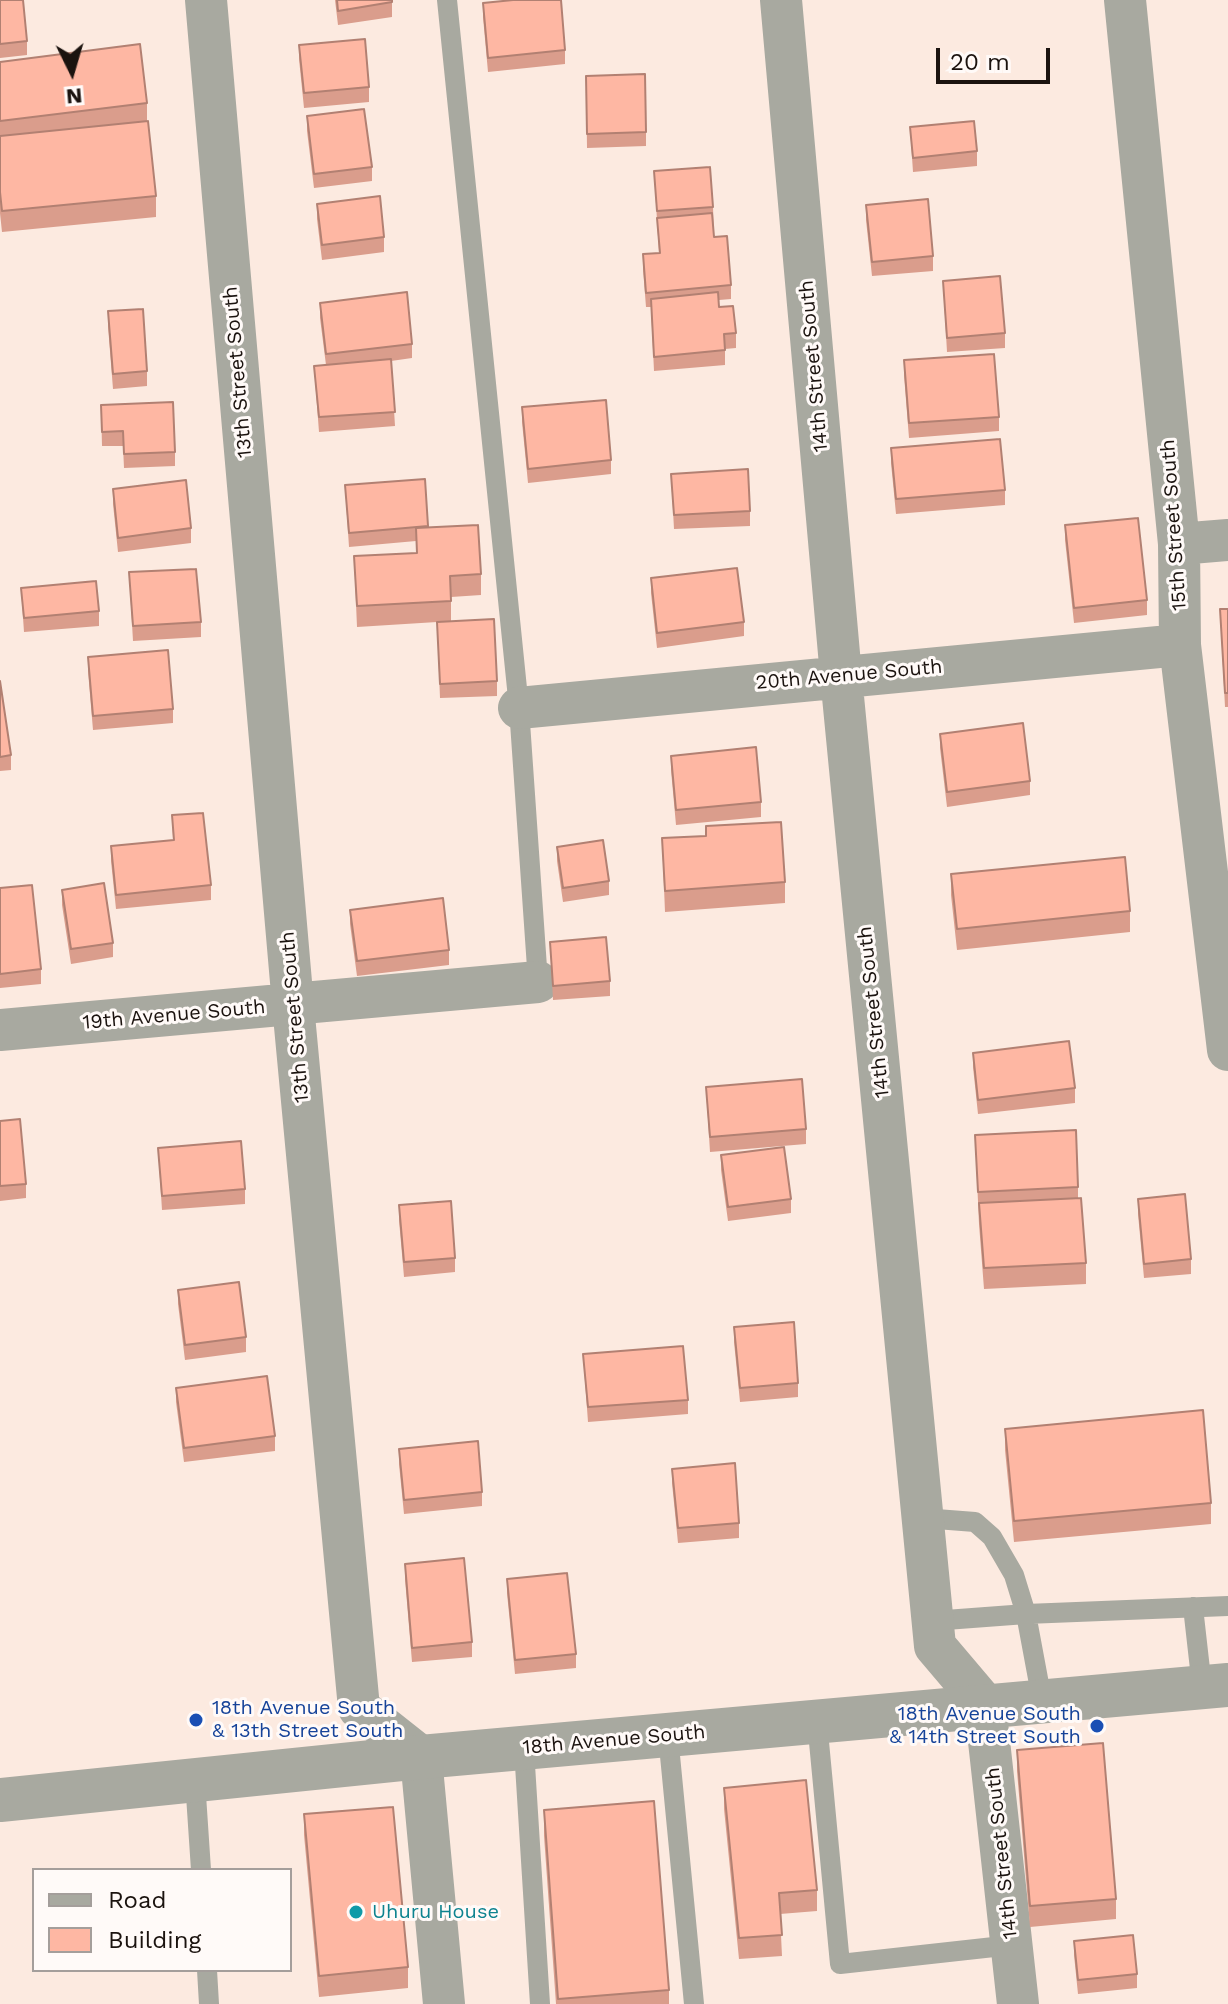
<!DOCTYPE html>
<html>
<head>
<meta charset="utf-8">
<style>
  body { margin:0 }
  #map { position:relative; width:1228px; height:2004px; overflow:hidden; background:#fceae0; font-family:"Work Sans",sans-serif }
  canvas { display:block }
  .legend { position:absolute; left:32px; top:1868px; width:260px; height:104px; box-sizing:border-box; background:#fffaf8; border:2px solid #a49e9b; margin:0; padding:10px 14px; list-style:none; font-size:24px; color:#1b130f }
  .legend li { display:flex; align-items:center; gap:16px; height:40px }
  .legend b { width:40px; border:2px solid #a49e9b }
  .north { position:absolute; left:32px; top:32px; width:80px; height:80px; -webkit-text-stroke:6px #fffaf8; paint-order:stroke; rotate:175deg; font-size:22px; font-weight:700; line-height:32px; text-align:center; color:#1b130f }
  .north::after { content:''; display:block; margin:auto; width:28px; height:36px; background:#1b130f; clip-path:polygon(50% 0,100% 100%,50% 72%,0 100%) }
  .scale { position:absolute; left:936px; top:48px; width:114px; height:36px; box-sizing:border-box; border:4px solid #1b130f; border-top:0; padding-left:10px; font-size:24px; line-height:28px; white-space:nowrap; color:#1b130f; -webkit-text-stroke:6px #fffaf8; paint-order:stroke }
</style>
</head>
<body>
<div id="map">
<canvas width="1228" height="2004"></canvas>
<ul class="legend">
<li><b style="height:10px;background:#a8a9a0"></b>Road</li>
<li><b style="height:22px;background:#feb7a3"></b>Building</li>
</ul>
<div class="north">N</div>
<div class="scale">20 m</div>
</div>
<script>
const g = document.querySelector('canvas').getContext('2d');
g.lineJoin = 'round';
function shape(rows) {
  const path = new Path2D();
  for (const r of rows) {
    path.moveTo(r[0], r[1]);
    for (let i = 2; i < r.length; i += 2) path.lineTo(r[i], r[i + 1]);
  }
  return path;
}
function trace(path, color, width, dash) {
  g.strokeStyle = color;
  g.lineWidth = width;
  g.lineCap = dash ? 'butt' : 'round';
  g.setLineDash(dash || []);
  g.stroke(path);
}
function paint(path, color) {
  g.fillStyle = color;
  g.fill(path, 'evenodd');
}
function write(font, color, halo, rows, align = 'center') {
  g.font = font + ' "Work Sans",sans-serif';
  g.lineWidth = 6;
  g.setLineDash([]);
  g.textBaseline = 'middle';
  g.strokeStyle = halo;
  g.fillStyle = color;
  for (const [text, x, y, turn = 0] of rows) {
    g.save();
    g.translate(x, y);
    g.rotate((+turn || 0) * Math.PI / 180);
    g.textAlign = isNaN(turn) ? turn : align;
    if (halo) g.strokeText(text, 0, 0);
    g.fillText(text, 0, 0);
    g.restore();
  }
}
const service = shape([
  [447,0,519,708,538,982],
  [923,1518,975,1522,992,1537,1014,1575,1026,1614,1042,1700],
  [1193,1607,1202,1687],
  [932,1621,1026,1614,1228,1606],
  [817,1721,840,1964,1012,1945],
  [668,1735,694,2004],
  [524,1749,540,2004],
  [195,1780,201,1870],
  [207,1970,209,2004]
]);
const minor = shape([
  [206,0,293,1005,359,1708,421,1757,444,2004],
  [781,0,841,676,935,1646,985,1705,1018,2004],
  [1125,0,1179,544,1180,645,1228,1050],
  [1179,544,1228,540],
  [519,708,1180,645],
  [0,1030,538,982]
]);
const tertiary = shape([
  [0,1800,421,1757,1228,1685]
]);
const wall = shape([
  [0,0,27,41,27,55,0,58],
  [335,0,392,0,392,17,338,25],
  [483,3,565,50,565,64,488,72,483,17],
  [299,45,369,87,369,102,304,108,299,59],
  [0,62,147,103,147,121,156,196,156,217,2,232,0,213],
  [586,76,646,132,646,146,587,148],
  [307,116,372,167,372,181,314,188,307,131],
  [910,127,977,151,977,166,913,172],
  [654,171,713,207,714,237,731,285,731,299,719,300,719,307,736,333,736,348,725,349,725,365,654,371,651,307,646,307,643,269,643,254,659,253],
  [317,204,384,237,384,252,322,260,317,219],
  [866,205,933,256,933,271,872,276,866,220],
  [943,281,1005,333,1005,348,947,352],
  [320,303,412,344,412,358,391,361,395,426,319,432,314,366,326,365,320,318],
  [108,311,147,371,147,386,113,389,108,326],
  [904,360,999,417,999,431,909,438,904,375],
  [101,405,175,452,175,466,124,468,123,446,102,446],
  [522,407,611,460,611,474,528,483,522,422],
  [891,448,1005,490,1005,505,896,514,891,463],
  [671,474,750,511,750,526,674,529],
  [425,479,428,527,481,574,481,595,451,597,451,621,497,681,497,696,440,698,437,622,357,627,354,556,416,553,416,541,349,547,345,485],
  [113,489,191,528,191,543,118,552,113,504],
  [1065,525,1147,600,1147,615,1074,623,1065,540],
  [129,572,201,622,201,637,133,641],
  [651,578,744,622,744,636,657,648,651,593],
  [21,588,99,611,99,626,24,632],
  [1220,609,1228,609,1228,707,1225,707],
  [88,657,173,709,173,723,93,730,88,671],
  [0,681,11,755,11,770,0,771],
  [940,734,1030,781,1030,795,947,807,940,748],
  [671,756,761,802,761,817,676,825,671,770],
  [172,815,211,885,211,900,116,909,111,861,111,846,173,840],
  [662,838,785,882,785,903,665,912],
  [557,847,609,881,609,895,563,902,557,861],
  [951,874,1130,911,1130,932,957,950,951,895],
  [0,888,41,969,41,984,0,988],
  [62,890,113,943,113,957,71,964,62,905],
  [350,910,449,950,449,965,357,976,350,924],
  [550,942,610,981,610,996,553,1000],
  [973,1053,1075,1088,1075,1103,978,1114,973,1067],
  [706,1087,806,1129,806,1144,710,1152],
  [0,1121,26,1184,26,1198,0,1201],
  [975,1135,1078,1187,1078,1198,1086,1263,1086,1284,984,1289,979,1224],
  [158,1148,245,1189,245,1204,162,1210],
  [721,1155,791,1199,791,1213,728,1221,721,1170],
  [1138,1199,1191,1259,1191,1274,1144,1278,1138,1214],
  [399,1205,455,1258,455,1272,404,1277,399,1220],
  [178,1290,246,1337,246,1352,185,1360,178,1304],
  [734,1327,798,1383,798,1397,740,1402,734,1342],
  [583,1354,688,1400,688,1414,588,1422],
  [176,1388,275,1436,275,1451,184,1462,176,1402],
  [1005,1429,1211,1503,1211,1524,1014,1542,1005,1450],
  [399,1449,482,1492,482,1506,404,1514,399,1464],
  [672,1469,739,1523,739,1538,678,1543,672,1483],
  [405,1564,472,1642,472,1657,412,1662,405,1579],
  [507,1579,576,1654,576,1668,515,1674,507,1593],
  [1017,1750,1116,1899,1116,1919,1030,1927,1017,1771],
  [724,1788,817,1890,817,1911,780,1914,782,1956,739,1959,724,1809],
  [544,1810,669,1990,669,2004,556,2004,544,1836],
  [304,1814,408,1967,408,1988,319,1997,304,1835],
  [1074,1941,1137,1974,1137,1988,1078,1994,1074,1955]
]);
const building = shape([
  [0,0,23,0,27,41,0,44,0,0],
  [337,0,392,0,392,2,338,11,337,0],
  [513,0,561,0,565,50,488,58,483,3,513,0],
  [365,39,369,87,304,93,299,45,365,39],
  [140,44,147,103,0,121,0,62,140,44],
  [645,74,646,132,587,134,586,76,645,74],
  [364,109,372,167,314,174,307,116,364,109],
  [148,121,156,196,2,211,0,192,0,136,148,121],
  [974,121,977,151,913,158,910,127,974,121],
  [710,167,713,207,657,211,654,171,710,167],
  [380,196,384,237,322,245,317,204,380,196],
  [928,199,933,256,872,262,866,205,928,199],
  [712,213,714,237,727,236,731,285,646,293,643,254,660,253,657,218,712,213],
  [1000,276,1005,333,947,338,943,281,1000,276],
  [407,292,412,344,326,354,320,303,407,292],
  [718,292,719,307,733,306,736,333,724,334,725,350,654,357,651,299,718,292],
  [143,309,147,371,113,374,108,311,143,309],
  [994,354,999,417,909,423,904,360,994,354],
  [391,359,395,412,319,417,314,366,391,359],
  [606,400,611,460,528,469,522,407,606,400],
  [173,402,175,452,124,454,123,431,102,432,101,405,173,402],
  [1000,439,1005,490,896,499,891,448,1000,439],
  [748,469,750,511,674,515,671,474,748,469],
  [425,479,428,526,349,533,345,485,425,479],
  [186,480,191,528,118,538,113,489,186,480],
  [1138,518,1147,600,1074,608,1065,525,1138,518],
  [478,525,481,574,450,576,451,601,357,606,354,556,417,553,416,528,478,525],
  [737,568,744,622,657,633,651,578,737,568],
  [196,569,201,622,133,626,129,572,196,569],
  [96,581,99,611,24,618,21,588,96,581],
  [1220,609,1228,609,1228,693,1225,693,1220,609],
  [494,619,497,681,440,684,437,622,494,619],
  [168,650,173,709,93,716,88,657,168,650],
  [0,681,11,755,0,757,0,681],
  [1023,723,1030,781,947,792,940,734,1023,723],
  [756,747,761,802,676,810,671,756,756,747],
  [203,813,211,885,116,895,111,846,174,840,172,815,203,813],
  [781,822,785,882,665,891,662,838,706,836,706,826,781,822],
  [603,840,609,881,563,888,557,847,603,840],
  [1125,857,1130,911,957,929,951,874,1125,857],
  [104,883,113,943,71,949,62,890,104,883],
  [32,885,41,969,0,974,0,888,32,885],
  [443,898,449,950,357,961,350,910,443,898],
  [606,937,610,981,553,986,550,942,606,937],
  [1069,1041,1075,1088,978,1100,973,1053,1069,1041],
  [802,1079,806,1129,710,1137,706,1087,802,1079],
  [20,1119,26,1184,0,1186,0,1121,20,1119],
  [1076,1130,1078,1187,978,1192,975,1135,1076,1130],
  [241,1141,245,1189,162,1196,158,1148,241,1141],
  [784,1147,791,1199,728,1207,721,1155,784,1147],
  [1185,1194,1191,1259,1144,1264,1138,1199,1185,1194],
  [1081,1198,1086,1263,984,1268,979,1203,1081,1198],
  [451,1201,455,1258,404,1262,399,1205,451,1201],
  [239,1282,246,1337,185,1345,178,1290,239,1282],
  [794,1322,798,1383,740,1388,734,1327,794,1322],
  [683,1346,688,1400,588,1407,583,1354,683,1346],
  [267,1376,275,1436,184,1448,176,1388,267,1376],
  [1203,1410,1211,1503,1014,1521,1005,1429,1203,1410],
  [478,1441,482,1492,404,1500,399,1449,478,1441],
  [735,1463,739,1523,678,1528,672,1469,735,1463],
  [464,1558,472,1642,412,1648,405,1564,464,1558],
  [567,1573,576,1654,515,1660,507,1579,567,1573],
  [1103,1743,1116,1899,1030,1906,1017,1750,1103,1743],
  [806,1780,817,1890,779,1893,782,1935,739,1938,724,1788,806,1780],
  [654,1801,669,1990,558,1999,544,1810,654,1801],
  [393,1807,408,1967,319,1976,304,1814,393,1807],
  [1133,1935,1137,1974,1078,1980,1074,1941,1133,1935]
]);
const markers = [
  [196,1720,8,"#1a4fb4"],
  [1097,1726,8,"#1a4fb4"],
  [356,1912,8,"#0f9aa8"]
];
const streetNames = [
  ["14th Street South",814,366,-95],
  ["13th Street South",238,372,-95],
  ["15th Street South",1174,525,-94],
  ["20th Avenue South",849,675,-5],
  ["14th Street South",874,1012,-96],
  ["19th Avenue South",174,1015,-5],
  ["13th Street South",295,1017,-95],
  ["18th Avenue South",614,1740,-5],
  ["14th Street South",1002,1853,-96]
];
const transitNames = [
  ["18th Avenue South",212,1708],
  ["& 13th Street South",212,1731],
  ["18th Avenue South",1081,1714,"right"],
  ["& 14th Street South",1081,1737,"right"]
];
const cultureNames = [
  ["Uhuru House",372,1912]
];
trace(service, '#a8a9a0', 20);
trace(minor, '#a8a9a0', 42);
trace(tertiary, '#a8a9a0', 44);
paint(wall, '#da9d8c');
paint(building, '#feb7a3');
trace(building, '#b28072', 2);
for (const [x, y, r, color] of markers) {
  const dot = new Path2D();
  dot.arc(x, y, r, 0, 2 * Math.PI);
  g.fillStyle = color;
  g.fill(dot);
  trace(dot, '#fffaf8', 3);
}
write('20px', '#1b130f', '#fffaf8', streetNames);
write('20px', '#164399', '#fffaf8', transitNames, 'left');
write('20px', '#0d838f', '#fffaf8', cultureNames, 'left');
</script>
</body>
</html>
